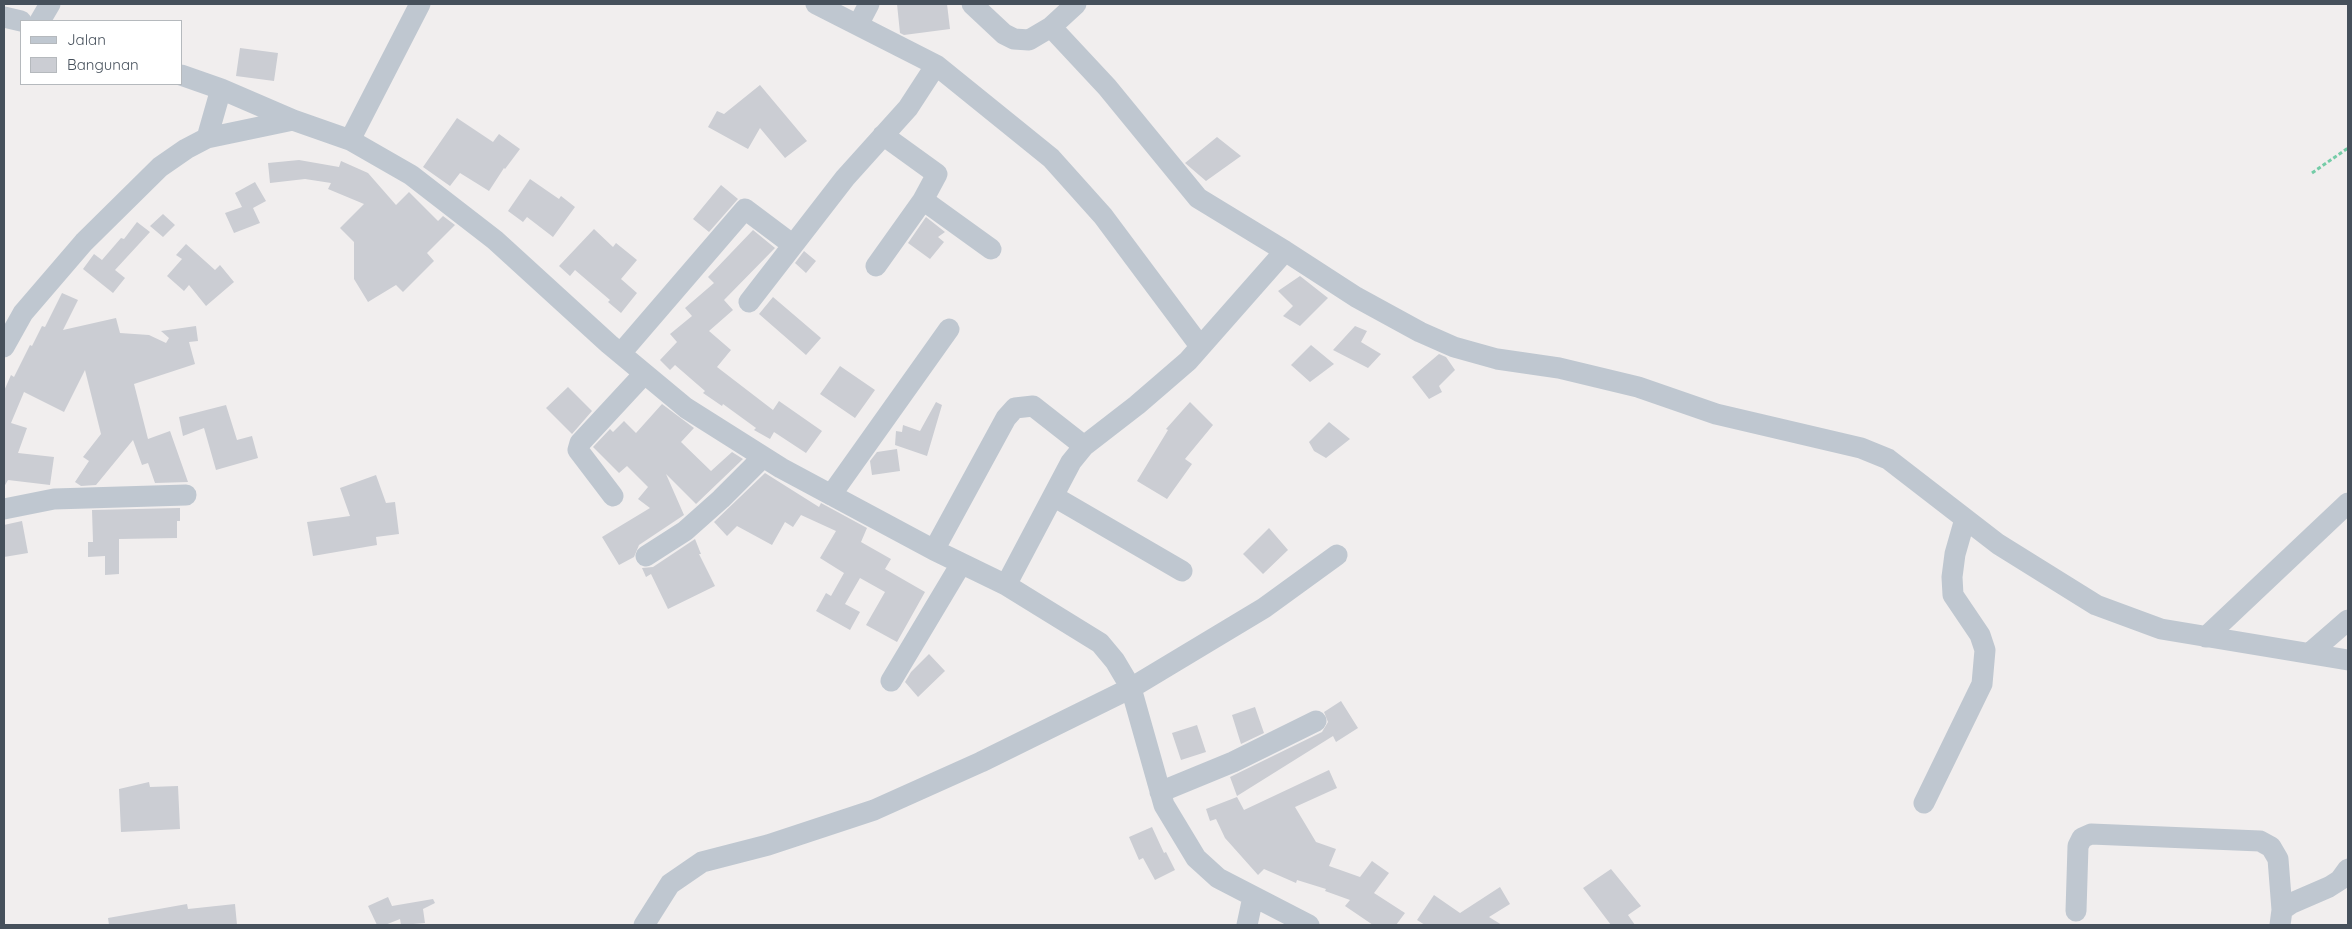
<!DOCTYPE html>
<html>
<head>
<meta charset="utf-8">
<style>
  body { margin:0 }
  #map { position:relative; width:2352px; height:929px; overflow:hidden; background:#f1eeee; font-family:Quicksand,sans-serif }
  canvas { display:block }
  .frame { position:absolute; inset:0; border:5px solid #46505b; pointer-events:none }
  .legend { position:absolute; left:20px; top:20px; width:162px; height:65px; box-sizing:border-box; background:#fff; border:1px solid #b5b9bd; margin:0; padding:6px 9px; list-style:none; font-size:15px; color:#46505b }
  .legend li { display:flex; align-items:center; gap:10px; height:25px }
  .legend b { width:25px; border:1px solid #b5b9bd }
</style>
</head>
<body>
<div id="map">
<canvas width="2352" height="929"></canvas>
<div class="frame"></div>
<ul class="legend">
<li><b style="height:6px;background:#bfc7d0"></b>Jalan</li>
<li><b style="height:14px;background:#cbcdd3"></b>Bangunan</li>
</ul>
</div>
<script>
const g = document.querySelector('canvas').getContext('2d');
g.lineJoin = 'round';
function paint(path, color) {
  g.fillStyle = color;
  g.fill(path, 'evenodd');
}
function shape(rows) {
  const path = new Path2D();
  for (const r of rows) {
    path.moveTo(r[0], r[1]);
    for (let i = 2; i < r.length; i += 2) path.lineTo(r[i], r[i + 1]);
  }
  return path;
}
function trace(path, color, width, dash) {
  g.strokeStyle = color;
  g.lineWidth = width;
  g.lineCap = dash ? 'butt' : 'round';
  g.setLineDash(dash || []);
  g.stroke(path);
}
const building = shape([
  [897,4,947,4,950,29,904,35,900,33],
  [240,48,278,53,274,81,236,76],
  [760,85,807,141,785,158,760,128,748,149,708,127,717,111,724,114],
  [457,118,493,142,499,134,520,149,505,169,504,168,489,191,460,173,450,186,423,167],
  [1217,137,1241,156,1206,181,1185,163],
  [299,160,339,167,341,161,368,173,396,205,409,192,438,221,443,216,455,225,427,253,434,261,403,292,396,285,368,302,354,279,354,242,340,228,364,204,328,189,331,183,305,179,270,183,268,163],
  [530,179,559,199,561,196,575,207,553,237,527,217,523,222,508,211],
  [255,182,266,201,253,208,260,223,234,233,225,213,242,207,235,193],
  [721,185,738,199,709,232,693,219],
  [163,214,175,225,163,237,150,226],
  [926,217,945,232,938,237,944,242,930,259,908,243],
  [137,222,150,232,115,270,125,278,113,293,83,269,94,254,102,260,121,238,124,239],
  [594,229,613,247,616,243,637,260,621,279,637,293,621,313,608,302,610,300,575,270,570,276,559,266],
  [753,230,775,248,724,300,733,310,709,331,731,350,717,367,773,410,779,401,822,431,806,453,774,432,770,439,754,430,756,428,723,404,722,406,703,393,705,391,675,365,670,370,660,360,677,342,670,334,692,316,685,308,714,283,708,277],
  [186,244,215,270,220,265,234,282,206,306,189,285,184,291,167,276,182,259,176,255],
  [804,251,816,261,806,273,795,263],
  [1300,276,1328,298,1300,326,1283,316,1293,306,1278,291],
  [62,293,78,300,63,330,116,318,120,333,149,335,166,343,169,338,161,331,196,326,198,341,189,342,195,364,134,384,148,439,170,431,188,482,155,483,148,463,142,465,133,440,96,485,81,486,75,482,89,461,83,457,101,434,85,370,64,412,24,392,11,423,27,428,18,453,54,457,50,485,8,480,4,487,4,391,11,375,14,377,30,345,32,346,42,326,45,327],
  [773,297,821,338,806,355,759,314],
  [1355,326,1367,331,1361,342,1381,354,1368,368,1333,350],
  [1311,345,1334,364,1310,382,1291,365],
  [1439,354,1446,357,1455,370,1439,386,1442,392,1429,399,1412,377],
  [840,366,875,390,855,418,820,394],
  [568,387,592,411,572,434,546,408],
  [936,402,942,405,927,456,895,445,896,431,902,432,903,425,920,431],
  [1190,402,1213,425,1185,459,1192,464,1167,499,1137,481,1168,430,1166,429],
  [662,404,694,428,681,442,711,471,732,452,743,459,696,504,666,474,684,515,639,545,634,557,619,565,602,537,650,508,638,499,648,487,627,466,619,473,593,447,610,429,613,432,624,421,636,433],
  [226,405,237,440,252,436,258,458,216,470,204,428,183,436,179,417],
  [1329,422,1350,439,1326,458,1314,451,1309,442],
  [897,449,900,471,872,475,870,461,877,452],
  [765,473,819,507,821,503,867,528,861,542,891,559,885,569,925,592,897,642,866,625,885,592,860,578,845,604,860,612,850,630,816,611,826,593,831,596,844,573,820,558,836,531,801,515,793,527,785,522,772,545,737,526,727,536,714,522],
  [376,475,386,503,395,502,399,534,376,537,377,545,313,556,307,522,350,516,340,488],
  [180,508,180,521,177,521,177,538,119,539,119,574,105,575,105,556,88,557,88,542,93,542,92,510],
  [22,521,28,553,4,557,4,525],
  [1269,528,1288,550,1263,574,1243,554],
  [695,539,701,554,699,554,715,586,668,609,651,574,646,577,642,568,653,567],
  [929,654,945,671,918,697,905,682,911,672],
  [1341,701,1358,728,1336,742,1333,736,1237,796,1230,777,1322,732,1328,722,1324,712],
  [1255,707,1264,733,1241,744,1232,715],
  [1197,725,1206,752,1181,760,1172,733],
  [1329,770,1337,788,1295,807,1316,842,1336,849,1329,866,1360,877,1372,861,1389,873,1374,893,1405,913,1396,925,1373,925,1345,906,1350,900,1325,891,1326,889,1297,880,1296,883,1264,869,1258,875,1225,838,1216,819,1210,821,1206,809,1237,797,1244,810],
  [149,782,150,787,178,786,180,829,121,832,119,789],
  [1152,827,1164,853,1166,852,1175,870,1155,880,1143,858,1139,860,1129,837],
  [1611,869,1641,906,1628,915,1635,925,1611,925,1583,888],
  [1500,887,1510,904,1489,917,1502,925,1425,925,1417,920,1434,895,1460,913],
  [388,897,392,906,433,899,435,903,423,909,425,923,401,925,400,919,385,925,377,925,368,906],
  [187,904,188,909,235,904,237,925,109,925,108,918]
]);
const path = shape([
  [2312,173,2348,148]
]);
const minor = shape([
  [816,4,936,65,1051,158,1103,216,1200,346],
  [972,4,1004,34,1014,39,1029,40,1051,27,1076,4],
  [4,17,21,21],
  [40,21,50,4],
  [858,25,869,4],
  [1051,27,1107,87,1198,198,1285,251],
  [181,75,221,89,293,120],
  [883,135,937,174,923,200,991,249],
  [207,138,221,89],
  [350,140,420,4],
  [876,266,923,200],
  [749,302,845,178,908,108,936,65],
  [4,347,23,313,84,242,160,167,186,149,207,138,293,120,350,140,411,175,495,240,609,344,686,408,781,468,934,550,1006,585,1100,643,1115,661,1131,688,1164,805,1196,858,1218,878,1309,925],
  [621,353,745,209,793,245],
  [831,495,949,329],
  [613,496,578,450,580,443,644,374],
  [1053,496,1182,571],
  [4,509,54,499,186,495],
  [934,550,1006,418,1015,408,1033,406,1084,446],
  [646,556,685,531,721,499,763,457],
  [1006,585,1071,462,1084,446,1137,405,1188,361,1285,251,1356,297,1420,332,1454,347,1497,359,1559,368,1638,387,1716,414,1861,448,1888,459,1998,544,2096,605,2161,629,2348,660],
  [2206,637,2348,503],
  [2310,653,2348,620],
  [891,681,961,564],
  [1160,792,1233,762,1316,721],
  [1924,803,1982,684,1985,650,1980,635,1953,595,1952,577,1955,554,1965,519],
  [2076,911,2078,846,2082,838,2091,834,2260,841,2271,847,2278,859,2282,910],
  [644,925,670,884,702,862,768,845,874,810,981,762,1131,688,1264,608,1337,555],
  [1247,925,1253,897],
  [2280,925,2282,910,2292,903,2329,887,2340,880,2348,869]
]);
paint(building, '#cbcdd3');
trace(path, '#75cca7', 3, [4, 2.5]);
trace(minor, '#bfc7d0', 21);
</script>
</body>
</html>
